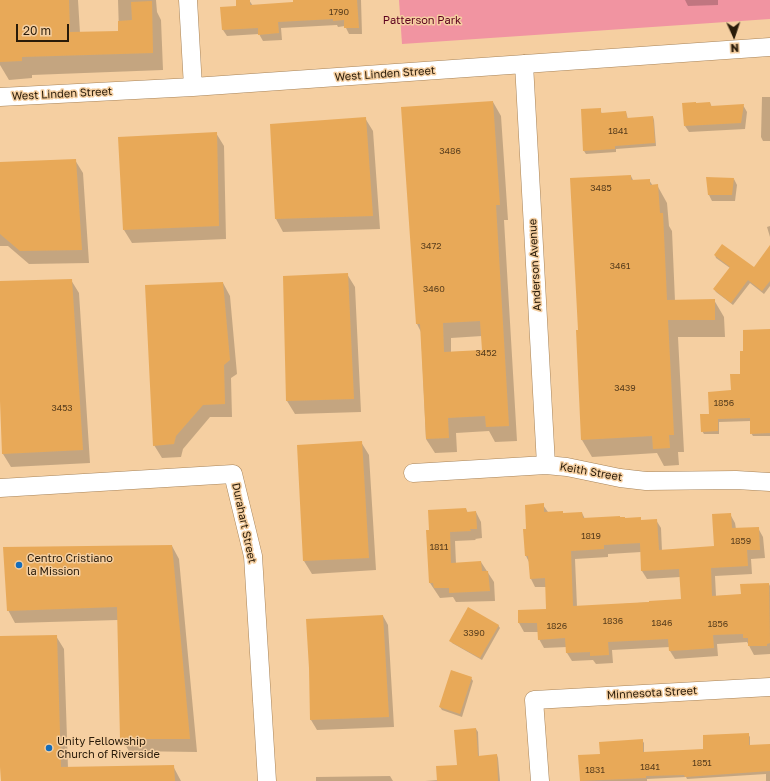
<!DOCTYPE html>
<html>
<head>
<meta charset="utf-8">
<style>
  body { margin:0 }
  #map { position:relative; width:770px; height:781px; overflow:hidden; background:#f5cfa1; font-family:"Golos Text",sans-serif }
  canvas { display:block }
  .north { position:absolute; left:714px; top:16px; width:40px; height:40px; -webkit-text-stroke:3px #f5cfa1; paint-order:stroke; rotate:177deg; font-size:11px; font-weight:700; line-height:16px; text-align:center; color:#291b09 }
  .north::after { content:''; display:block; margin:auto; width:14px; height:18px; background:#291b09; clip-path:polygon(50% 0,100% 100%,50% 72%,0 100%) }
  .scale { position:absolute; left:16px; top:24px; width:53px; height:18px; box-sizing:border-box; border:2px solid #291b09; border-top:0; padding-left:5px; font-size:12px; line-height:14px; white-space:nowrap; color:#291b09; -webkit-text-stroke:3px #f5cfa1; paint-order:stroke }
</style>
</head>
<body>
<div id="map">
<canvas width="770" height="781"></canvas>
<div class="north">N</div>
<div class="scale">20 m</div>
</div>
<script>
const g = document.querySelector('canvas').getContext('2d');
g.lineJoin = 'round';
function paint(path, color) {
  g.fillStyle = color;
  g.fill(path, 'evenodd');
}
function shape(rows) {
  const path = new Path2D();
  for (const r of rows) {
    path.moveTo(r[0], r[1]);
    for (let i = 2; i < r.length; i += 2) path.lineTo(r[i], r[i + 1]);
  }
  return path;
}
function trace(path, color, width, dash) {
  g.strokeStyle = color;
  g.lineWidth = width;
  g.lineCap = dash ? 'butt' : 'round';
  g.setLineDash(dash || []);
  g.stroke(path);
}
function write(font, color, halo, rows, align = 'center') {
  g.font = font + ' "Golos Text",sans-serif';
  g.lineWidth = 3;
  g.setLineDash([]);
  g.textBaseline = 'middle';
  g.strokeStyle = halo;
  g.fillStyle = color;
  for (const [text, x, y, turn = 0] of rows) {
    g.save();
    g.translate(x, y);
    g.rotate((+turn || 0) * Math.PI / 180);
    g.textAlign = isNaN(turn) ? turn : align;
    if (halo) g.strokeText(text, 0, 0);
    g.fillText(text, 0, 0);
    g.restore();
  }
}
const green = shape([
  [399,0,770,0,770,19,402,44]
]);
const shadow = shape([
  [0,0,78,0,80,33,119,32,118,0,156,0,157,12,161,20,163,70,32,75,32,78,9,80,0,65],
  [249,0,253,6,294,3,303,0,361,0,362,34,349,34,345,26,338,27,337,25,281,28,282,40,263,41,259,34,227,36,223,30,237,6],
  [685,0,718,0,718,5,688,6],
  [762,97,770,97,770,141,763,141,761,137],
  [493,102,501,116,508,220,504,220,517,441,495,442,489,431,456,433,457,452,435,453,426,439,421,332,417,324,402,108],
  [482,336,483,351,451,352,451,338],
  [710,103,712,107,743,105,747,112,745,129,689,132,685,126],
  [600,109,602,114,626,112,628,119,653,117,654,120,656,146,616,149,616,152,586,154,584,151,582,110],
  [365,118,373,131,380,229,283,232,276,219],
  [216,133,224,146,226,239,132,243,124,230],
  [75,160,83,173,89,263,29,264,8,246,0,246,0,163],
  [631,176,633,180,649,180,653,186,657,185,667,203,669,226,672,231,675,301,714,300,724,317,725,337,678,337,684,452,678,452,679,465,664,466,657,453,592,457,582,440,579,331],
  [734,179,737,185,735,201,712,201,709,195],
  [770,226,770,237,767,227],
  [770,248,770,286,764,294,750,283,733,305,716,292,714,289,730,268,716,258,715,255,754,268],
  [347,274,355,287,361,412,295,414,287,401],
  [71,280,79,293,90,463,11,467,3,454,0,380,0,282],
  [223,283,230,296,237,374,231,378,232,417,210,417,183,449,181,457,162,458,154,445],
  [770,339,770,436,753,436,751,433,751,421,719,422,719,434,704,434,702,431,710,415,732,391,741,375,744,352],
  [361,442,369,455,376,570,312,574,304,561],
  [543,505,548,512,562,512,564,514,582,513,585,519,640,518,641,521,656,520,661,528,662,551,715,547,730,514,735,523,736,529,758,528,763,537,765,558,751,559,752,574,715,576,716,596,742,595,769,584,770,586,770,654,754,655,747,642,717,644,718,656,675,659,670,651,670,647,612,650,613,663,596,664,593,660,572,661,567,653,567,647,544,648,539,639,538,632,524,632,519,623,548,610,546,587,535,587,531,579,529,562,526,556,528,530],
  [641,552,642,571,647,579,680,577,682,600,577,607,575,559,608,557,608,554],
  [466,509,468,513,476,512,481,522,482,538,475,539,476,540,455,541,456,564,481,562,494,582,495,601,456,602,453,597,440,598,430,583,427,531],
  [172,546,179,559,197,752,129,751,121,738,118,620,15,623,8,610],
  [383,616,388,625,394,727,317,730,311,720,310,668],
  [498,625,500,628,482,660,452,643,451,641],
  [56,636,64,649,68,768,173,766,181,781,2,781,0,754,0,637],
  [471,678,473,681,462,717,442,710,440,707],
  [476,729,478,732,479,757,497,755,498,758,500,781,425,781,438,780,458,766],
  [748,734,750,737,750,746,770,745,770,781,766,781,766,774,687,779,686,777,647,779,647,781,581,781,580,756,601,755,642,740,644,743,644,753,704,750],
  [390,776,393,781,316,781,316,777]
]);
const building = shape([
  [0,0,69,0,70,32,118,31,118,21,132,20,131,2,152,1,153,53,22,57,22,61,0,62],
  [236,0,250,0,250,5,293,2,293,0,357,0,359,28,344,28,344,20,333,21,333,19,278,22,279,33,258,35,258,28,222,30,220,7,236,6],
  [493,101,500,205,496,205,509,426,486,427,485,416,448,418,449,438,426,439,420,324,416,324,401,107],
  [480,321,482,350,444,352,443,323],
  [696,102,696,103,710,102,711,106,744,104,741,123,684,126,682,103],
  [601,108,601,113,626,111,627,118,653,116,655,143,615,146,615,149,583,151,581,109],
  [366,117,373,216,275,219,270,124],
  [217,132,219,226,123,230,118,137],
  [76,159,82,250,20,251,0,234,0,162],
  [631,175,631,180,650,179,650,185,658,184,660,213,663,213,667,300,715,299,715,320,668,320,674,435,669,435,670,448,653,449,652,436,581,440,576,330,578,330,570,178],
  [706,177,734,178,732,195,708,195],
  [722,244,754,267,770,245,770,281,762,291,748,280,731,303,713,289,730,267,714,255],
  [348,273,354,399,286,401,283,276],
  [72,279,83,450,2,454,0,401,0,281],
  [223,282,230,360,224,365,225,404,203,405,176,436,174,444,153,446,145,285],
  [770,329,770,433,750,434,750,418,718,419,718,431,701,432,700,414,709,414,708,392,731,390,730,374,740,374,740,351,743,351,743,330],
  [362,441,369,558,303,561,297,445],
  [544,503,544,512,563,511,563,513,582,512,583,518,620,516,620,517,625,517,625,518,641,517,641,520,657,519,659,550,714,546,712,514,731,513,732,528,759,527,760,550,747,550,748,566,711,568,712,596,741,594,740,584,769,583,770,643,767,644,767,646,748,646,748,638,743,638,743,634,713,635,714,648,687,650,669,651,668,639,608,642,609,655,590,656,590,652,566,653,565,638,538,640,537,623,518,623,518,610,546,609,545,578,530,579,528,556,525,556,523,529,526,529,525,505],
  [640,543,641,571,679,569,681,599,649,601,649,602,573,606,571,551,604,549,604,545],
  [466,508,467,512,476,511,477,529,470,529,471,531,450,532,451,563,481,561,482,571,488,571,490,591,449,593,449,588,434,588,433,583,429,583,426,530,429,530,428,510],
  [172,545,190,739,120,739,117,607,7,611,3,547],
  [468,607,499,625,480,658,449,641],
  [383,615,389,717,310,720,309,668,306,619],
  [57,635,61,767,174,765,175,781,1,781,0,767,0,636],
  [451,670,472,677,460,714,439,707],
  [476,728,478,756,497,754,498,781,437,781,436,766,457,765,454,730],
  [749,733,749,745,770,744,770,771,685,777,684,775,646,776,646,778,580,781,578,755,600,754,599,742,643,739,643,752,703,749,703,735]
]);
const minor = shape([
  [188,0,193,87],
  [524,64,546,465],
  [0,97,193,87,770,47],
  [413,473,546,465,567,467,620,478,646,481,736,480,770,482],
  [0,488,233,474,253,556,267,781],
  [540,781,534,700,770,687]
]);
const markers = [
  [19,565,4,"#156dba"],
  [49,748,4,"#156dba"]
];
const numberNames = [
  ["1790",339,12],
  ["1841",618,131],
  ["3486",450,151],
  ["3485",601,188],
  ["3472",431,246],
  ["3461",620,266],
  ["3460",434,289],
  ["3452",486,353],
  ["3439",625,388],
  ["1856",724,403],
  ["3453",62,408],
  ["1819",591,536],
  ["1859",741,541],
  ["1811",439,547],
  ["1836",613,621],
  ["1846",662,623],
  ["1856",718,624],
  ["1826",557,626],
  ["3390",474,633],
  ["1851",702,763],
  ["1841",650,767],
  ["1831",595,770]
];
const parkNames = [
  ["Patterson Park",422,21]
];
const streetNames = [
  ["West Linden Street",385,74,-4],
  ["West Linden Street",62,94,-3],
  ["Anderson Avenue",535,265,-93],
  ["Keith Street",591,472,10],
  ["Durahart Street",244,523,78],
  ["Minnesota Street",652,693,-3]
];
const poiNames = [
  ["Centro Cristiano",27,559],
  ["la Mission",27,572],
  ["Unity Fellowship",57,742],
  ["Church of Riverside",57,755]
];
paint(green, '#f194a1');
paint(shadow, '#0003');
paint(building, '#e8a958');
trace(minor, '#a78358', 19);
trace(minor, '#fff', 18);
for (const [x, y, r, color] of markers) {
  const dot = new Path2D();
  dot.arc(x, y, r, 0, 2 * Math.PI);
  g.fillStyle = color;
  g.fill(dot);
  trace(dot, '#f5cfa1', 1.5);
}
write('9px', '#593e1d', null, numberNames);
write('11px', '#5b001e', '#f5cfa1', parkNames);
write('11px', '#291b09', '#f5cfa1', streetNames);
write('11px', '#291b09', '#f5cfa1', poiNames, 'left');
</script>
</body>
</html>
